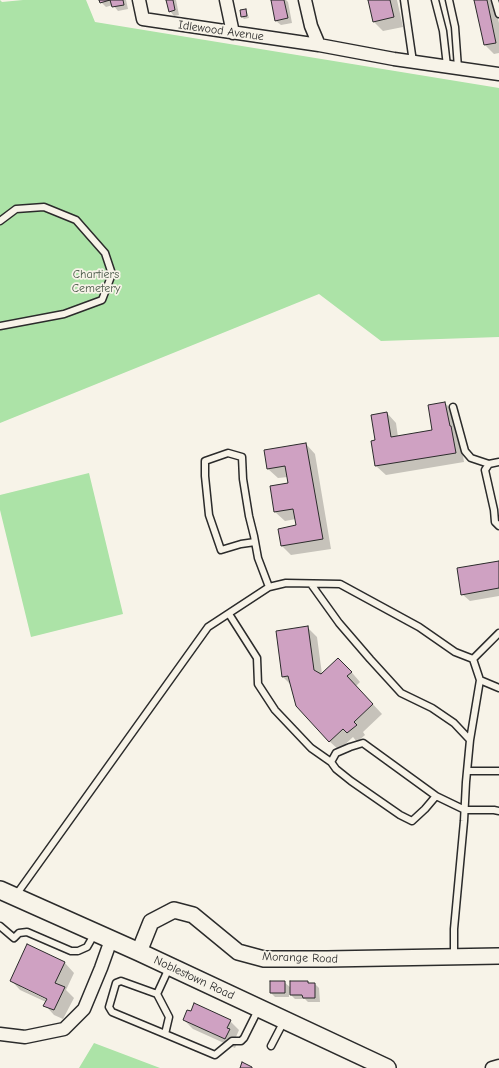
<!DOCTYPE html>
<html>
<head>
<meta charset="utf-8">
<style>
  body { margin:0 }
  canvas { display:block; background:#f7f3e8 }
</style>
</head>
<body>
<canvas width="499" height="1068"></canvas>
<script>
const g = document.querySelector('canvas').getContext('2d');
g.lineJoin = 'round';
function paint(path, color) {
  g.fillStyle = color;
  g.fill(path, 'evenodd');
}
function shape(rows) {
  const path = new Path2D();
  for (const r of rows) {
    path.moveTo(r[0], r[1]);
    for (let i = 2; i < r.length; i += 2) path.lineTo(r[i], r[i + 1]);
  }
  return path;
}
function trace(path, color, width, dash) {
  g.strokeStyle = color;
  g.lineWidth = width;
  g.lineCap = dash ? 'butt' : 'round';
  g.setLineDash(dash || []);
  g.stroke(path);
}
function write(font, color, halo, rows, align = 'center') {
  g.font = font + ' "Comic Neue",sans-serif';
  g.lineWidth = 3.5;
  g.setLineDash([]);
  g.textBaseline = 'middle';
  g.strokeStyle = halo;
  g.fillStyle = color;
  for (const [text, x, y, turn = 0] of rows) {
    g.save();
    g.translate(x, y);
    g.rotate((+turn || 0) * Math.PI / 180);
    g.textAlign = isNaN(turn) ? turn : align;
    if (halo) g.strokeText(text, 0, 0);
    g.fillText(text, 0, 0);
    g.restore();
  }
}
const green = shape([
  [0,0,2,2,23,0,86,0,95,22,499,88,499,337,381,341,319,294,0,423],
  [89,473,123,614,31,637,0,510,0,495],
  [94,1043,160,1068,79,1068]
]);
const shadow = shape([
  [100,0,126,0,128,9,118,11,113,5,106,7,101,2],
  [167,0,176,0,179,15,174,16,170,11],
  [272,0,286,0,288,2,292,23,281,25,276,21],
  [369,0,397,0,403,27,383,31,374,22],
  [475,0,494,0,499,23,499,53,494,54,485,45],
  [245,10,247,12,249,18,244,19,242,17],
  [445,403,455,413,460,437,464,462,386,475,376,466,372,441,376,441,387,413,396,423,398,437,433,431],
  [306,444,315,454,331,549,291,555,282,546,279,529,297,526,296,519,285,521,275,512,289,484,288,477,278,478,268,469,265,451],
  [499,562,499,596,470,601,462,594],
  [307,627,317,637,322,674,348,668,360,682,356,686,382,714,363,732,365,735,357,742,353,737,339,750,329,741,291,685,283,677,277,632],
  [28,945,65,963,74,973,66,990,74,998,63,1019,54,1015,45,1005,46,1002,20,990,11,980],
  [21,985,52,1000,51,1002,21,987],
  [284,982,291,988,308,982,310,984,315,984,319,988,320,1002,308,1002,305,999,295,999,289,993,289,997,275,997,271,993],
  [184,1020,230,1021,239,1030,236,1037,239,1039,235,1048,193,1029]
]);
const building = shape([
  [99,0,123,0,124,5,112,7,110,0,100,3,99,0],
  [166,0,173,0,175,10,169,12,166,0],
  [271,0,284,0,288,18,275,21,271,0],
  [368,0,390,0,394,17,373,22,368,0],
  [474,0,487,0,496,43,484,45,474,0],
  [246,9,247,16,241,17,240,10,246,9],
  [445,402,450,426,451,426,456,453,375,466,371,441,375,440,371,415,387,412,391,437,432,430,428,405,445,402],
  [306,443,323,539,281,546,278,529,296,525,293,509,274,512,270,486,288,483,285,466,267,469,264,450,306,443],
  [499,561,499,588,461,595,457,568,499,561],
  [308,626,314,670,321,674,338,658,352,672,347,676,373,704,354,722,357,725,347,733,343,729,329,742,296,706,288,676,282,677,276,631,308,626],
  [27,944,65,962,55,983,65,987,54,1010,43,1006,47,999,10,981,27,944],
  [270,981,285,981,285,993,270,993,270,981],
  [290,981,308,981,308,983,315,983,315,998,303,998,302,995,290,995,290,981],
  [194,1003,231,1020,227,1028,230,1029,225,1039,183,1020,187,1010,191,1011,194,1003],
  [242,1062,252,1067,252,1068,240,1068,242,1062]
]);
const service = shape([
  [404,0,413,62],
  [435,0,443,31,447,66],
  [449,0,455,27,458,68],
  [495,0,499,14],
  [0,221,16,209,44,207,76,220,105,253,112,274,102,300,64,314,0,326],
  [453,407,465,451,471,458,489,464],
  [499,462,489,464,485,470,494,510,495,522,499,526],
  [255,542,241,544,221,550,209,515,205,476,205,461,228,453,242,457,243,479,249,516,254,536,258,558,269,587],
  [311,584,339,623,370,659,401,693,432,708,454,723,470,740,466,782,464,821,454,929,454,956],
  [229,614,257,658,258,684,275,710,311,748,331,762],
  [473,659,499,633],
  [480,680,499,688],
  [467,771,499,771],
  [436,796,363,743,350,747,336,753,331,762,336,769,351,781,400,815,412,821,425,809,436,796,465,810,494,810,499,811],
  [16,895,208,627,269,587,286,583,340,584,419,627,455,652,473,659,480,680,470,740],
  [0,926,14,938,19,933,27,932,71,951,78,951,87,947,95,933],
  [169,968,157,994,169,1017,165,1034,215,1055,232,1041,241,1041,244,1038,259,1008],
  [157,994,121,981,116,983,109,1007,112,1012,165,1034],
  [271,1046,284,1021]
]);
const minor = shape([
  [139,0,143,19,319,45,394,59,499,74],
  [226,0,233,33],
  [305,0,311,26,319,45],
  [0,1034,25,1037,64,1029,84,1009,101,968,111,940],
  [492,1068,499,1066]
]);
const tertiary = shape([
  [139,952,151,922,174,910,193,915,238,952,264,959,327,959,499,956]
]);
const secondary = shape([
  [0,890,139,952,387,1068]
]);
const streetNames = [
  ["Idlewood Avenue",221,31,8],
  ["Morange Road",300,958,2],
  ["Noblestown Road",194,978,25]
];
const parkNames = [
  ["Chartiers",96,275],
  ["Cemetery",96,289]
];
paint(green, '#ace3a7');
paint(shadow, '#0003');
paint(building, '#cfa1c2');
trace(building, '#2b2b2b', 1);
trace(service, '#2b2b2b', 9);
trace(minor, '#2b2b2b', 15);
trace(tertiary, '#2b2b2b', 18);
trace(secondary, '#2b2b2b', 20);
trace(service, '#f7f3e8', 6);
trace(minor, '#f7f3e8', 12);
trace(tertiary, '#f7f3e8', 15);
trace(secondary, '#f7f3e8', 17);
write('12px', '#2b2b2b', '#f7f3e8', streetNames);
write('12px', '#4b594a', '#f7f3e8', parkNames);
</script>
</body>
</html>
